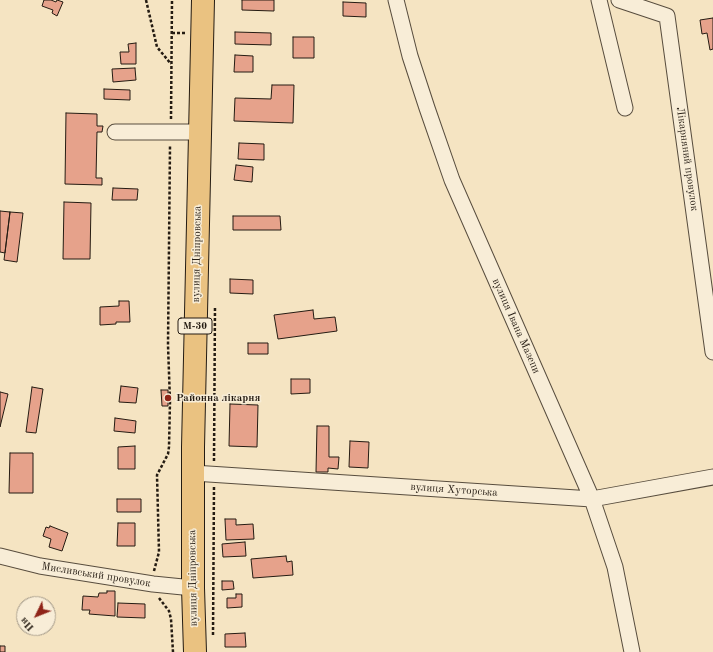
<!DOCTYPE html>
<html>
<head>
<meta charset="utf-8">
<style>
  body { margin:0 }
  #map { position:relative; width:713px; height:652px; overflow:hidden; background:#f5e4c2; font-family:"Old Standard TT",serif }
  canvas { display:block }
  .north { position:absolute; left:16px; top:596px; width:40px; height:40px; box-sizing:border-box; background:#f8edd7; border:1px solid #a39988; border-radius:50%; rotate:227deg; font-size:11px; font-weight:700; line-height:16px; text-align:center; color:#241b12 }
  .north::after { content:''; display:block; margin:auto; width:14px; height:18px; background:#8f2418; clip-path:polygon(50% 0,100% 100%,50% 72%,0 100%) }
</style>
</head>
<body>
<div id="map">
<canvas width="713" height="652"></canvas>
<div class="north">Пн</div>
</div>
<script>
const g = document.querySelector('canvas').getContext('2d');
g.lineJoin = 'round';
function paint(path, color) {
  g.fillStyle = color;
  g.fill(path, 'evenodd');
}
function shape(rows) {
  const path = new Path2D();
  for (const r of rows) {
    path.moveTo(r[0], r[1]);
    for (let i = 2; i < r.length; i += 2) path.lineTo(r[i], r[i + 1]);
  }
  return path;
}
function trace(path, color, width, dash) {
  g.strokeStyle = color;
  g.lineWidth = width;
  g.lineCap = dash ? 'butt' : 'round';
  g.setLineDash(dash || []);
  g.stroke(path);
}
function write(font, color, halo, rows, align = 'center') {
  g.font = font + ' "Old Standard TT",serif';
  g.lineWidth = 3;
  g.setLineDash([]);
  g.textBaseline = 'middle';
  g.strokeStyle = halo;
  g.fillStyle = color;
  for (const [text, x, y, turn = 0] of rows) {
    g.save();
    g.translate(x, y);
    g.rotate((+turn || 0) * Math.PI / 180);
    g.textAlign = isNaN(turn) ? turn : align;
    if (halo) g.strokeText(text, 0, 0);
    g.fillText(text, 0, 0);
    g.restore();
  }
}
const building = shape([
  [44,0,51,0,56,2,57,0,63,2,57,16,52,13,53,10,42,6,44,0],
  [242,0,274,0,274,11,242,10,242,0],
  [343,2,366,3,366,17,343,16,343,2],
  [713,18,713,49,710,50,707,33,702,34,700,20,713,18],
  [235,32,271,33,271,45,235,44,235,32],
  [293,37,314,37,314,58,293,58,293,37],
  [136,43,136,64,121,64,120,52,129,52,128,44,136,43],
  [235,55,253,56,253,72,234,72,235,55],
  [135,68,136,80,113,82,112,69,135,68],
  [272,85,294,85,293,123,234,121,235,98,271,99,272,85],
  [104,89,130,90,130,100,104,99,104,89],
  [66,113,97,114,97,126,103,126,102,132,97,132,96,178,102,178,102,185,65,184,66,113],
  [239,143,264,144,264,160,238,159,239,143],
  [236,165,253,167,252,182,234,180,236,165],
  [113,188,138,189,137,200,112,200,113,188],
  [64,202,91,203,90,259,63,259,64,202],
  [0,211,10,212,5,253,0,252,0,211],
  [10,212,23,213,17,262,4,260,10,212],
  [233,216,280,216,281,230,233,230,233,216],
  [230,279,253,280,253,294,230,293,230,279],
  [119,301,129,301,130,322,116,322,116,324,100,325,100,307,119,306,119,301],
  [313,310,314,319,335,317,337,331,278,339,274,315,313,310],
  [248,343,268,343,268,354,248,354,248,343],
  [291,379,310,379,310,393,291,394,291,379],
  [121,386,138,388,136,403,119,402,121,386],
  [32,387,43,389,36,433,26,432,32,387],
  [161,390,168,390,168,406,162,406,161,390],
  [0,392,8,394,0,427,0,392],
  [230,404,258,405,257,447,229,446,230,404],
  [115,418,136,421,135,433,114,431,115,418],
  [317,426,329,426,329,457,339,457,338,469,328,468,328,472,316,472,317,426],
  [350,441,369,442,368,468,349,467,350,441],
  [135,446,135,469,118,469,118,447,135,446],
  [10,453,33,453,33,493,9,493,10,453],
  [117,499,141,499,141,512,117,512,117,499],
  [225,519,236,519,236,525,253,524,254,539,226,540,225,519],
  [118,523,135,523,135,546,117,546,118,523],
  [50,526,68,533,62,551,49,547,51,539,43,536,46,527,49,528,50,526],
  [245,542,246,556,223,557,222,544,245,542],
  [286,556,287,562,292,561,293,575,253,578,251,559,286,556],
  [222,581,233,581,234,589,222,590,222,581],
  [107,591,115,591,115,616,89,614,90,610,82,610,83,596,98,597,99,593,107,593,107,591],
  [236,594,242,594,242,607,227,608,227,598,236,598,236,594],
  [118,603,145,604,145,618,117,617,118,603],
  [245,633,246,647,225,647,225,634,245,633],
  [0,646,5,646,5,652,0,652,0,646]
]);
const path = shape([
  [146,0,157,47,171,64],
  [172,33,185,33],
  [171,119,172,0],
  [214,461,215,306],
  [154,571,159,552,157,475,168,454,169,447,170,401,168,345,170,146],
  [159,598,169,611,171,619,173,652],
  [213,635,214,486]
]);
const minor = shape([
  [396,0,410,56,427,108,452,180,592,499,615,567,632,652],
  [599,0,625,108],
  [619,0,667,16,713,352],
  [115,132,199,132],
  [193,473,592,499,713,477],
  [0,556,40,566,153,584,193,588]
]);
const highway = shape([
  [195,652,193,588,193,447,203,0]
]);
const markers = [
  [168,398,4,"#8f2418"]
];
const shields = [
  [195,326,34]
];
const shieldNames = [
  ["М-30",195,326]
];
const streetNames = [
  ["Лікарняний провулок",687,159,82],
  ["вулиця Дніпровська",197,254,-89],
  ["вулиця Івана Мазепи",516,326,66],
  ["вулиця Хуторська",454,490,4],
  ["Мисливський провулок",96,575,9],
  ["вулиця Дніпровська",193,578,-91]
];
const poiNames = [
  ["Районна лікарня",176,398]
];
paint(building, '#e6a28b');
trace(building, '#241b12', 1);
trace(minor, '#584d3e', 17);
trace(highway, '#241b12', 24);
trace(path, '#241b12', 2.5, [3, 2]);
trace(minor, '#f8edd7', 15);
trace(highway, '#eac281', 22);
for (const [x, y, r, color] of markers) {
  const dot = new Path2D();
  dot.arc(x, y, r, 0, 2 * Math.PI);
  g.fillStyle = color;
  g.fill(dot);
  trace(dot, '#f8edd7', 1.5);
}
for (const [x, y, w] of shields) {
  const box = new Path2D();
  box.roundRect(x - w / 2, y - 8, w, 16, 3);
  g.fillStyle = '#f8edd7';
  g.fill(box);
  trace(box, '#241b12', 1);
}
write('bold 10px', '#241b12', null, shieldNames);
write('11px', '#241b12', '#f8edd7', streetNames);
write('bold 11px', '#241b12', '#f8edd7', poiNames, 'left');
</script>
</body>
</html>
